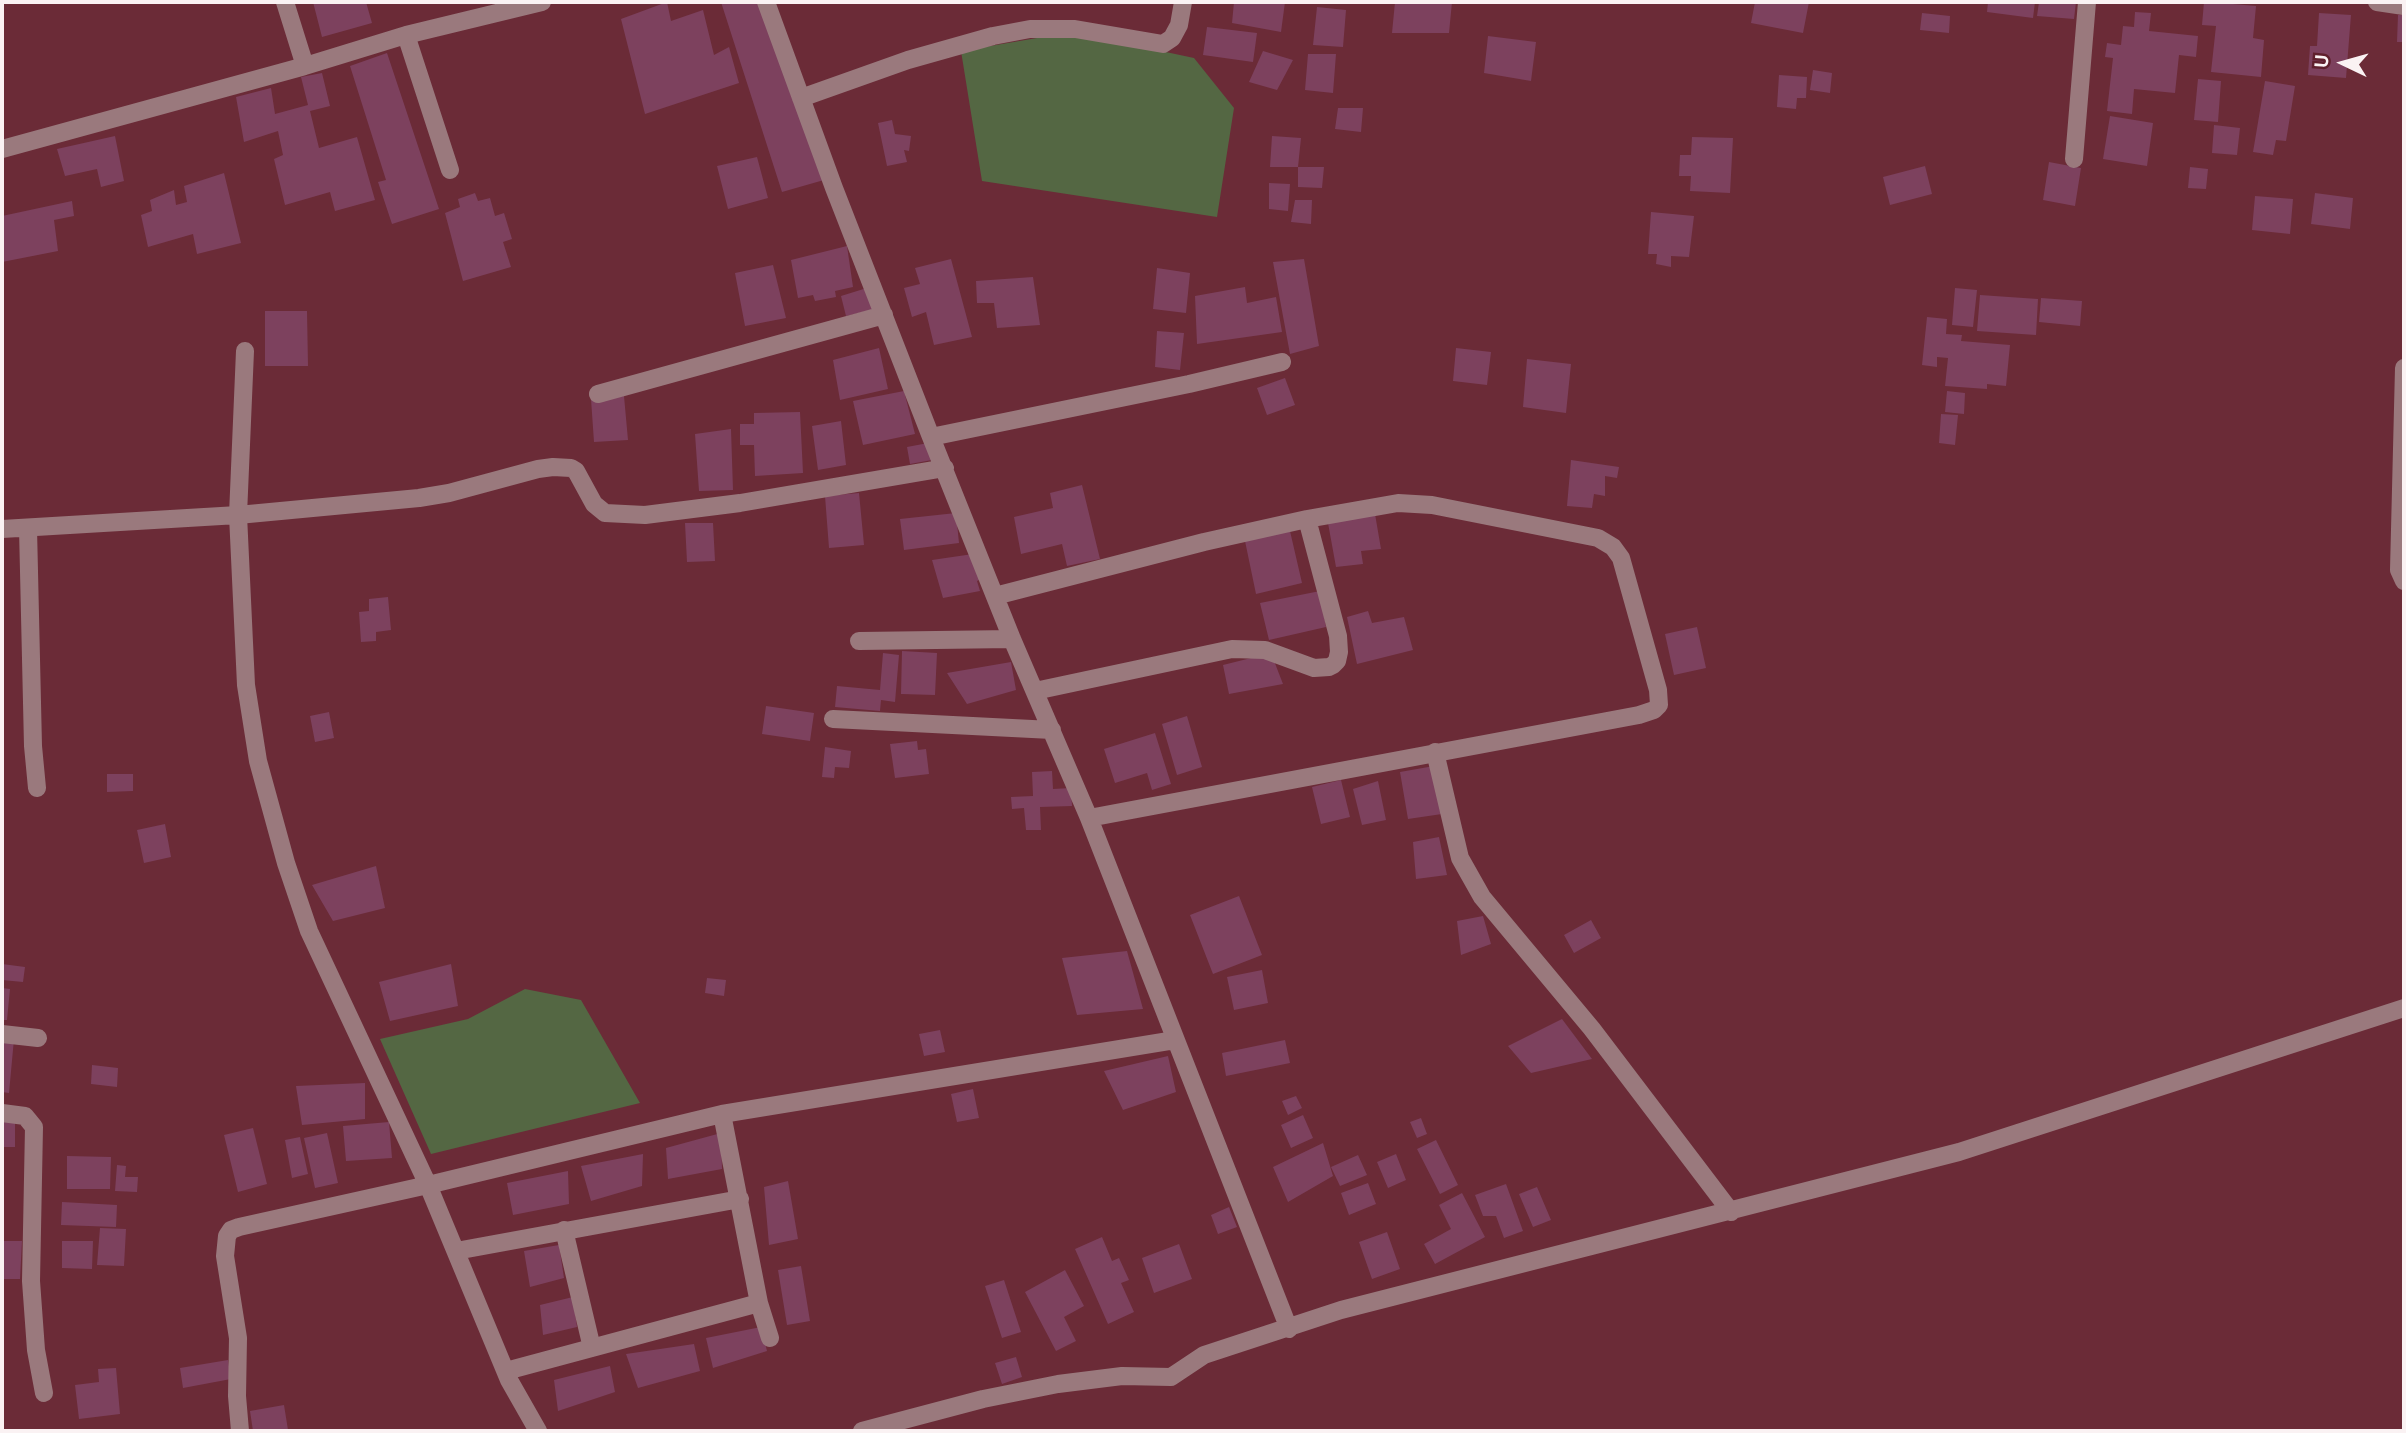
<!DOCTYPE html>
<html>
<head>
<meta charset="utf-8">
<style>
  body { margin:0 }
  #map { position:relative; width:2406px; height:1433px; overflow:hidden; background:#6b2b37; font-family:"DM Sans",sans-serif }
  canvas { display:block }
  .frame { position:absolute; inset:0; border:4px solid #faf2f3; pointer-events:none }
  .north { position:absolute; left:2308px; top:28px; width:70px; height:70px; -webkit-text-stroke:5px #5f202d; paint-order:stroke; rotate:275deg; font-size:19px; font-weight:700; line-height:28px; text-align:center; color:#faf2f3 }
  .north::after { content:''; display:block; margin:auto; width:24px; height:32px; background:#faf2f3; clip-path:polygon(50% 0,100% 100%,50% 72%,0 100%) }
</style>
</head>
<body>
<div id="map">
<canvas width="2406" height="1433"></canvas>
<div class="frame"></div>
<div class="north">U</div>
</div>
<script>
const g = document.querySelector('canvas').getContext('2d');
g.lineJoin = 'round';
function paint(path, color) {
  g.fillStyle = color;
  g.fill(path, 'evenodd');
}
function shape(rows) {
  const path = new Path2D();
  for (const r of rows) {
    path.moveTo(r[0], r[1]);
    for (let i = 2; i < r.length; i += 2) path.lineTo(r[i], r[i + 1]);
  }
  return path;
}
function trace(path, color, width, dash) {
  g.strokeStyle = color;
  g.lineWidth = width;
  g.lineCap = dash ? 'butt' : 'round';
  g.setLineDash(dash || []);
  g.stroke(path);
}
const green = shape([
  [1037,38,1100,38,1194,58,1234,108,1217,217,982,181,961,51],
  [525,989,581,1000,640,1103,431,1154,380,1039,468,1019]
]);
const building = shape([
  [313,2,366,2,372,23,322,37],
  [667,2,671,21,703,10,714,55,729,47,739,83,645,114,621,19],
  [721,2,759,2,824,180,782,192],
  [1234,2,1285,2,1281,32,1232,23],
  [1395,2,1452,2,1449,33,1392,33],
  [1755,2,1809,2,1803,33,1751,23],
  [1988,2,2035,2,2033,18,1987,12],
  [2039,2,2076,2,2074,19,2037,16],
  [2204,2,2234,2,2233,4,2256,6,2253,38,2264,40,2261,77,2211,72,2216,26,2202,25],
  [1317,7,1346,10,1343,47,1313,45],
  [2135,12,2151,13,2149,31,2198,36,2196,57,2179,55,2175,93,2134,89,2132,114,2107,111,2113,58,2105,57,2107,43,2121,45,2123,26,2134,27],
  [1922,13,1950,16,1949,33,1920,30],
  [2319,13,2351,15,2346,78,2308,75,2310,46,2317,46],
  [2398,15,2404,15,2404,42,2397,42],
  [1207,27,1257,33,1253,62,1203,55],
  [1488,36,1536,42,1531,81,1484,73],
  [1263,51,1293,60,1277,90,1249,82],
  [387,53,439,209,392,224,378,182,386,180,350,66],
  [1308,54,1336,54,1333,93,1305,90],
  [1813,70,1832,73,1830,93,1810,90],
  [322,73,330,106,310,111,319,148,357,137,375,200,335,211,330,192,285,205,274,159,283,155,278,131,244,142,236,97,271,88,275,114,308,105,301,77],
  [1779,75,1807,77,1806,98,1797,98,1796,109,1777,107],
  [2198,79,2221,81,2218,122,2194,120],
  [2265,81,2295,86,2286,141,2276,140,2273,155,2253,152],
  [1338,108,1363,108,1361,132,1335,129],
  [2110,116,2153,123,2147,166,2103,159],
  [892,120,895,134,911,136,909,151,904,150,907,162,887,166,878,123],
  [2214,125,2240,128,2237,155,2212,153],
  [115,136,124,181,101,187,97,169,65,176,57,149],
  [1272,136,1301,138,1298,167,1270,167],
  [1692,137,1733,138,1730,193,1690,191,1691,176,1679,176,1680,155,1691,155],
  [757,157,768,198,728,209,717,166],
  [2049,162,2081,168,2075,206,2043,200],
  [1925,166,1932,194,1890,205,1883,177],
  [1298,167,1324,167,1322,188,1298,187],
  [2190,167,2208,169,2206,189,2188,188],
  [224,173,241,243,197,254,193,234,148,247,141,215,152,211,150,200,174,190,176,205,187,202,184,186],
  [1269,183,1290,184,1288,211,1269,209],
  [475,193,478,201,490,198,495,216,504,213,512,239,503,242,511,267,463,281,445,213,460,207,458,199],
  [2315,193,2353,198,2350,229,2311,224],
  [2255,196,2293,199,2290,234,2252,230],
  [1295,200,1312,200,1311,224,1291,222],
  [72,201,74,216,54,220,58,251,2,262,2,216],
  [1651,212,1694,216,1689,257,1671,256,1671,267,1656,264,1657,254,1648,254],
  [847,246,853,287,835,291,836,297,815,301,813,295,798,298,791,260],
  [951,259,972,337,934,345,926,312,912,317,904,288,920,284,915,268],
  [1304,259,1319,346,1290,354,1273,262],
  [773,265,786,318,745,326,735,273],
  [1157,268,1190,273,1186,313,1153,309],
  [1033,277,1040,325,997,328,994,303,977,303,976,281],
  [870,287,876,309,846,316,841,296],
  [1245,287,1247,303,1276,297,1282,332,1197,344,1195,296],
  [1955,288,1977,290,1973,327,1952,325],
  [1980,295,2038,299,2036,335,1977,331],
  [2041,298,2082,301,2080,326,2039,322],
  [265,311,307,311,308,366,265,366],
  [1927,317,1947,319,1946,334,1962,335,1961,341,2010,345,2006,386,1987,384,1987,389,1945,386,1948,358,1937,357,1937,367,1922,365],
  [1157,331,1184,333,1180,370,1155,367],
  [879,348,888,389,840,400,833,360],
  [1456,348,1491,352,1487,385,1453,381],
  [1527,359,1571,364,1566,413,1523,407],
  [1285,378,1295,405,1267,415,1257,388],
  [904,391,915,434,863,445,853,401],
  [1947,391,1965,393,1964,414,1945,412],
  [624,396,628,440,594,442,591,399],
  [800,412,803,473,755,476,754,445,740,445,740,424,754,424,754,413],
  [1941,414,1958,415,1955,445,1939,443],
  [841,421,846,465,818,470,812,426],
  [731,429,733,490,699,491,695,434],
  [928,443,932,460,910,464,907,447],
  [1571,460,1619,467,1617,478,1605,476,1605,496,1594,494,1592,508,1567,506],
  [1082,485,1100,559,1067,566,1062,544,1021,554,1014,517,1053,508,1050,493],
  [859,493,864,545,829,548,825,496],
  [956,513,959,543,904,550,900,519],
  [1375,514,1381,549,1361,551,1363,564,1336,567,1328,523],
  [685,523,713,523,715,561,687,562],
  [1290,531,1302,583,1256,594,1245,541],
  [973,554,983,578,977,581,980,591,943,598,932,560],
  [1320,591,1326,627,1269,640,1260,603],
  [388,597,391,630,376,632,376,641,361,642,359,612,369,611,369,599],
  [1368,611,1372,623,1404,617,1413,650,1357,664,1347,617],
  [1697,627,1706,668,1674,675,1665,634],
  [902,651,937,653,935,695,901,694],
  [883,653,899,655,895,702,881,700,880,711,835,707,837,686,880,690],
  [1271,653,1283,684,1229,694,1223,665],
  [1011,662,1016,690,967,704,947,673],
  [766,706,814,713,810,741,762,734],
  [329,712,334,738,315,742,310,716],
  [1187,716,1202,767,1177,775,1162,724],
  [1155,733,1171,784,1152,790,1147,773,1115,783,1104,749],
  [917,741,918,750,926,749,929,774,895,778,890,744],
  [825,747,851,751,849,768,835,767,834,778,822,777],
  [1434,766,1442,814,1408,819,1400,772],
  [1052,771,1053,789,1071,788,1072,806,1040,807,1041,830,1026,830,1024,808,1012,809,1011,797,1033,796,1032,772],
  [107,774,133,774,133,791,107,792],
  [1341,780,1350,817,1321,824,1312,787],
  [1378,781,1386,820,1362,825,1353,789],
  [165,824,171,857,144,863,137,830],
  [1439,837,1447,875,1416,879,1413,842],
  [376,866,385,908,333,921,312,885],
  [1239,896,1262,955,1213,974,1190,915],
  [1483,916,1491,944,1461,955,1457,921],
  [1591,920,1601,938,1574,953,1564,935],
  [1127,951,1143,1009,1077,1015,1062,958],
  [2,964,25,967,23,982,2,980],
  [451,964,458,1006,390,1021,379,982],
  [1262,970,1268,1003,1234,1010,1227,977],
  [707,978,726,980,724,996,705,993],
  [2,988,10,989,7,1020,2,1020],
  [1562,1019,1592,1059,1531,1073,1508,1046],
  [940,1030,945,1052,924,1056,919,1034],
  [2,1038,14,1039,9,1093,2,1092],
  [1285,1040,1290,1063,1226,1076,1222,1053],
  [1168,1056,1176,1092,1123,1110,1104,1071],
  [92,1065,118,1068,117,1087,91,1084],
  [365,1083,365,1119,302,1125,296,1086],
  [973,1089,979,1118,957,1122,951,1094],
  [1296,1096,1302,1108,1288,1115,1282,1101],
  [1303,1115,1313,1138,1291,1148,1281,1125],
  [1421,1118,1427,1134,1417,1138,1410,1122],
  [2,1122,15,1122,15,1147,2,1147],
  [389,1122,392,1158,346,1161,343,1126],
  [253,1128,267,1184,238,1192,224,1135],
  [327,1133,338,1183,315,1188,304,1138],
  [721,1133,722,1169,668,1179,666,1148],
  [300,1137,308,1174,292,1178,285,1140],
  [1436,1140,1458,1185,1440,1194,1417,1149],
  [1323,1143,1333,1176,1288,1202,1273,1167],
  [643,1154,642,1186,591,1201,581,1166],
  [1396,1154,1406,1180,1388,1188,1377,1162],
  [1358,1155,1367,1175,1340,1186,1331,1167],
  [67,1156,111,1157,110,1189,67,1189],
  [117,1165,126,1166,125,1177,138,1177,137,1192,115,1191],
  [568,1171,569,1204,513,1215,507,1183],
  [788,1181,798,1239,769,1245,764,1187],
  [1368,1183,1376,1204,1349,1215,1341,1193],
  [1506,1184,1523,1231,1504,1238,1496,1216,1483,1216,1475,1195],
  [1537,1187,1551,1220,1533,1227,1519,1194],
  [1462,1193,1485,1237,1435,1264,1424,1244,1451,1229,1439,1205],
  [62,1202,117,1205,116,1227,61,1225],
  [1229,1207,1237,1227,1218,1234,1211,1215],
  [100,1228,126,1229,124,1266,97,1265],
  [1387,1232,1400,1269,1372,1279,1359,1242],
  [1102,1237,1112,1261,1119,1258,1129,1280,1121,1283,1134,1312,1108,1324,1075,1249],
  [2,1241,22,1241,20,1279,2,1279],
  [62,1241,93,1241,92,1269,62,1268],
  [1179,1244,1192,1279,1154,1293,1142,1258],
  [559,1245,564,1278,530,1287,524,1251],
  [801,1266,810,1321,787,1325,778,1270],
  [1065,1270,1084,1306,1064,1317,1076,1341,1056,1351,1025,1292],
  [1004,1280,1021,1332,1002,1338,985,1286],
  [573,1297,577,1327,543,1335,540,1305],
  [761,1327,767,1351,713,1368,706,1338],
  [694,1344,700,1371,638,1388,626,1354],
  [1016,1357,1022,1377,1002,1384,995,1363],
  [228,1360,231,1379,183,1388,180,1368],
  [610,1366,615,1392,558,1411,554,1380],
  [116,1368,120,1414,79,1419,75,1385,99,1382,98,1369],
  [284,1405,288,1430,253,1431,250,1411]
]);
const minor = shape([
  [285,2,305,66],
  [766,2,834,188,931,437,1012,639,1089,818,1289,1329],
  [2377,2,2404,6],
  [406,35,450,170],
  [801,98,908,60,993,36,1030,29,1075,29,1163,44,1172,38,1179,25,1183,2],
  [2,149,305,66,406,35,542,2],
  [2074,159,2087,2],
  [245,351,238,515,246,685,258,761,286,863,309,931,428,1185,509,1380,538,1431],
  [2404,368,2399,570,2404,581],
  [598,394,884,315],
  [931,437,1189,384,1282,362],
  [28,528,33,746,37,788],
  [2,529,238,515,419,498,449,493,538,469,553,467,571,468,576,471,594,504,605,513,645,515,740,503,945,468],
  [995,596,1204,542,1307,519,1398,503,1432,505,1598,538,1613,547,1621,558,1658,690,1659,705,1654,710,1639,715,1089,818],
  [859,641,1012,639],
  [1035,691,1232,649,1265,650,1314,668,1329,667,1333,665,1337,661,1339,652,1338,636,1307,519],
  [833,719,1052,730],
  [1435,752,1460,858,1482,897,1592,1029,1731,1212],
  [2,1034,38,1038],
  [2,1113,25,1116,34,1127,31,1281,36,1350,44,1393],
  [722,1114,759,1303,770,1338],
  [564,1230,592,1348],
  [456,1251,740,1199],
  [506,1371,759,1303],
  [240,1431,237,1396,238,1338,225,1256,227,1236,231,1230,239,1227,428,1185,722,1114,1175,1040],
  [862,1431,983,1399,1058,1384,1122,1376,1171,1377,1204,1355,1341,1310,1959,1152,2404,1008]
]);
paint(green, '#546743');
paint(building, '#7d415e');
trace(minor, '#9a797d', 18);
</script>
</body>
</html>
